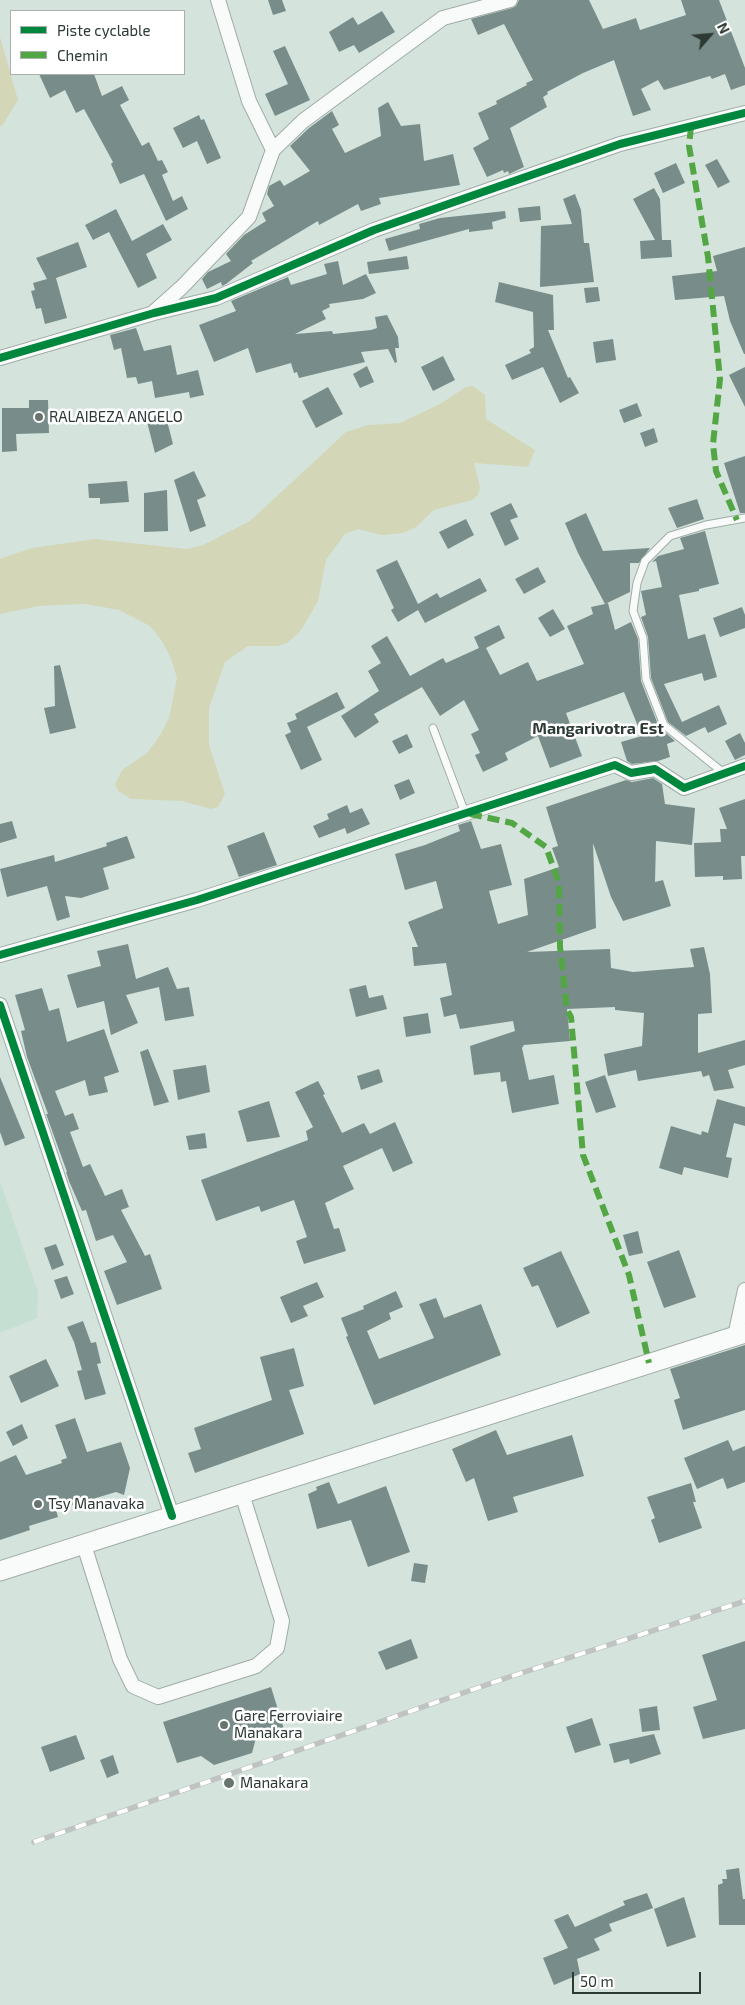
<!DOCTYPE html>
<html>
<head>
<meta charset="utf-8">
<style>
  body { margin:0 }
  #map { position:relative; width:745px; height:2005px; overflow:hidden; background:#d4e4dc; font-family:"Exo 2",sans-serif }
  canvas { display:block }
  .legend { position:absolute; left:10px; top:10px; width:175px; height:65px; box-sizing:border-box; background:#fff; border:1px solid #abb0ad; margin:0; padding:6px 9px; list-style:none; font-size:15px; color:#2d3933 }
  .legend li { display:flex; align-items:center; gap:10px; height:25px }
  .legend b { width:25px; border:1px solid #abb0ad }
  .north { position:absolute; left:685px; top:10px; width:50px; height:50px; -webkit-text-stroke:4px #fff; paint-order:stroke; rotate:63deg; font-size:14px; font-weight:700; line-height:20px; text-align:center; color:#2d3933 }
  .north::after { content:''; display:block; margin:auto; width:18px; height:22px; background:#2d3933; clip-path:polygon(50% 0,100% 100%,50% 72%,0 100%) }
  .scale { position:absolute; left:572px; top:1972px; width:129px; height:22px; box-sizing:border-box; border:2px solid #2d3933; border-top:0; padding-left:6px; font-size:15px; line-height:18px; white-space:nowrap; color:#2d3933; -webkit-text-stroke:4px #fff; paint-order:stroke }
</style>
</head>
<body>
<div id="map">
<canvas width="745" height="2005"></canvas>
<ul class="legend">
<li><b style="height:6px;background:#00873e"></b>Piste cyclable</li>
<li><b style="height:6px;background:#52a644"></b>Chemin</li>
</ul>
<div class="north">N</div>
<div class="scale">50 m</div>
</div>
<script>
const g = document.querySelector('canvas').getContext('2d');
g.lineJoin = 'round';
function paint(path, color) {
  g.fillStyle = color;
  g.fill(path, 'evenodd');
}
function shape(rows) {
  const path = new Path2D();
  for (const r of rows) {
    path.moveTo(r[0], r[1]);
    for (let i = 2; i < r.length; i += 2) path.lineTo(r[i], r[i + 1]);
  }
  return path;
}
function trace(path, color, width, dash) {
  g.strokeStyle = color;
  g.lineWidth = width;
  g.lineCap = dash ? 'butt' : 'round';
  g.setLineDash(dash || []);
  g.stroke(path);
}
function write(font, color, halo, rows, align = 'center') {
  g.font = font + ' "Exo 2",sans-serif';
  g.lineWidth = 5;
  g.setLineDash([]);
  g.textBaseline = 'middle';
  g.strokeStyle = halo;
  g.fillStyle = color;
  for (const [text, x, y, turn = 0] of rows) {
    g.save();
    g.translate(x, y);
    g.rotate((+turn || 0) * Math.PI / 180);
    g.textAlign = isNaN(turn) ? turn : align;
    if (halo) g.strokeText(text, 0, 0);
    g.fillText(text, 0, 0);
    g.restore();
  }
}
const built = shape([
  [0,1181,38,1292,37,1318,0,1333]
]);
const green = shape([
  [0,37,18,100,2,126,0,126],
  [473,386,485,395,486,419,535,450,528,467,474,463,480,487,478,495,472,500,434,510,416,527,403,533,382,535,358,529,345,534,326,560,318,601,300,632,287,643,279,646,248,646,225,662,209,708,209,745,225,794,218,807,211,809,182,801,131,799,118,791,115,784,122,770,147,753,159,737,169,718,177,678,171,659,162,641,150,626,119,610,85,604,39,606,0,614,0,559,32,548,95,539,187,549,203,545,250,521,346,432,368,425,400,423,440,404,466,387]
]);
const building = shape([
  [268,0,282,0,286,11,273,15],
  [519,0,589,0,603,29,636,18,640,30,686,15,681,0,719,0,745,68,745,85,731,90,725,74,712,79,710,76,664,90,658,80,641,89,651,110,633,116,614,60,583,73,547,92,548,94,543,97,547,107,510,128,524,167,509,174,508,171,504,173,503,170,487,177,473,148,489,139,478,113,497,104,496,101,527,85,526,83,533,80,504,24,478,35,471,19,512,8,516,6],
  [382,11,395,32,359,53,354,45,339,52,329,32,353,17,358,25],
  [285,46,310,100,275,116,265,94,288,84,273,51],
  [39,74,94,74,102,96,122,86,129,100,120,105,142,146,149,142,158,161,162,160,168,172,162,175,173,201,182,196,188,209,166,221,144,174,120,184,111,164,113,162,84,109,76,113,65,90,50,98],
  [388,102,401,126,420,124,424,161,453,154,460,185,379,198,381,204,361,211,358,204,319,225,318,221,251,261,253,263,226,284,222,286,221,282,207,289,202,279,208,272,231,261,226,254,244,235,266,221,262,213,274,206,267,194,269,186,280,180,284,186,310,171,290,146,309,128,332,111,339,125,332,129,345,153,381,136,378,108],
  [199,115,201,120,204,119,221,158,207,164,197,141,183,148,173,128],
  [717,159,730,182,718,188,705,165],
  [676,163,685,183,663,193,654,173],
  [654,188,660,199,662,240,671,240,672,257,641,259,640,241,655,240,633,199],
  [575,194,581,210,584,243,589,243,594,282,540,287,541,226,572,224,563,199],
  [540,206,541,220,520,222,518,208],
  [116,209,132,241,163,224,172,240,146,254,157,278,138,288,109,232,93,240,85,225],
  [505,211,506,218,492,222,493,229,469,232,469,229,389,251,385,239,420,229,419,224,440,218],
  [78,242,87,267,56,278,67,318,45,324,41,308,36,309,31,291,35,290,33,283,47,279,36,258],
  [745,247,745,354,744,354,730,321,724,296,675,300,672,276,717,271,713,256],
  [407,256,409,269,369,274,367,262],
  [338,261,343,285,366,274,376,293,363,299,329,304,330,307,322,311,326,319,295,334,332,331,333,334,371,330,377,328,375,317,387,315,398,337,399,348,395,348,397,362,395,363,388,349,361,352,365,362,299,378,297,372,294,373,291,363,256,373,248,348,214,362,199,325,236,311,231,301,288,277,291,285,327,274,324,264],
  [499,282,553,295,554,330,548,330,568,378,570,377,579,393,560,403,543,367,512,380,505,365,531,353,529,350,534,347,533,312,495,302],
  [598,287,600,301,586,303,584,288],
  [136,328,144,351,171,345,177,375,198,370,204,395,190,398,189,392,155,398,152,381,138,384,136,377,127,378,121,348,114,350,110,335],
  [613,339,616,360,596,363,593,342],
  [443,356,455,380,433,391,421,367],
  [367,366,374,382,360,388,353,374],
  [745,367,745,407,729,375],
  [328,387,343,414,316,428,302,401],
  [29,400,48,400,49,433,16,434,17,451,2,452,2,408,29,408],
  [637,403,642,416,624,423,619,410],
  [164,409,173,444,155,453,145,414],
  [654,428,658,442,645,447,640,433],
  [745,456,745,513,740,513,724,463],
  [194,471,206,496,197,500,206,526,190,532,174,480],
  [127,481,129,502,100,504,100,498,89,498,88,484],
  [167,490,168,531,144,532,144,493],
  [697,499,704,519,677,528,668,508],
  [511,503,518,517,510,520,519,539,505,546,490,513],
  [586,513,603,551,650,548,639,563,630,563,630,592,605,604,608,603,615,630,631,622,638,639,641,681,659,727,675,741,667,744,670,757,658,761,632,764,627,761,621,742,642,736,624,692,566,713,582,756,550,768,538,736,505,753,508,760,483,772,475,755,480,753,471,734,479,730,464,700,440,716,422,687,374,714,379,722,355,738,341,716,379,691,368,671,381,663,371,646,387,636,410,676,443,658,446,663,479,648,474,637,499,625,505,638,486,648,500,675,528,662,537,681,584,664,567,626,593,614,591,607,605,604,578,553,565,523],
  [466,519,474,535,448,549,439,532],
  [705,531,719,584,699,589,699,591,679,595,688,639,705,634,717,677,704,681,702,673,664,684,682,722,719,705,727,724,708,733,705,727,686,736,668,722,651,678,648,637,641,617,646,615,641,591,662,587,656,561,652,562,658,556,684,549,680,538],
  [397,560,418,604,437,593,440,598,480,578,487,591,425,623,418,610,398,622,391,610,394,608,376,570],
  [538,567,546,582,524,594,515,579],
  [742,607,745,615,745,628,720,637,713,618],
  [553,609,565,629,550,637,538,618],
  [60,665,76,728,50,734,44,708,55,706,54,666],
  [337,692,345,708,307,727,322,760,301,770,285,735,291,732,287,723,297,719,295,714],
  [740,733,745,743,745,755,735,760,725,741],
  [407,734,413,747,399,754,392,741],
  [653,778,662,784,665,804,695,808,692,845,656,841,655,882,663,880,671,906,623,921,611,897,593,843,596,928,527,952,610,949,611,968,633,972,694,967,690,949,704,947,710,974,712,1013,698,1014,698,1053,745,1040,745,1065,728,1070,734,1088,714,1091,709,1075,703,1077,701,1071,638,1081,636,1070,608,1076,604,1054,642,1046,644,1013,615,1010,615,1007,567,1009,570,1041,524,1045,522,1048,529,1080,554,1075,559,1104,512,1113,506,1081,501,1082,500,1072,474,1075,470,1046,515,1031,513,1021,460,1029,456,1014,444,1017,440,998,452,995,446,963,414,966,412,947,418,947,408,922,443,908,436,881,405,890,395,854,425,845,460,831,458,825,471,821,481,849,501,844,512,885,489,891,498,924,528,915,524,879,559,867,552,848,558,846,546,807,626,780,632,782],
  [409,779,415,793,400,800,394,785],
  [745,799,745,856,741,856,742,879,723,880,723,876,695,877,694,843,721,842,720,829,727,829,719,808],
  [347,805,350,813,362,808,370,824,347,834,345,828,319,838,313,826,329,819,327,814],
  [12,821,17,838,0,843,0,824],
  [264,832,277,865,239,877,227,846],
  [127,836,135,858,103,868,109,889,81,898,65,896,70,917,57,921,47,886,7,897,0,869,54,855,55,862,107,846,106,843],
  [128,944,136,979,168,967,177,989,189,987,194,1016,165,1021,159,987,126,995,138,1023,111,1035,104,1001,77,1008,67,975,101,966,97,951],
  [366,985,369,998,383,995,387,1009,356,1017,349,989],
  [42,988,49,1011,59,1008,67,1042,104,1029,119,1072,104,1077,108,1092,89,1096,85,1080,55,1091,65,1116,73,1113,79,1129,70,1132,83,1167,90,1164,105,1196,122,1189,129,1207,121,1210,145,1256,150,1254,162,1289,117,1305,104,1271,127,1262,113,1235,96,1241,86,1210,82,1211,69,1181,66,1172,67,1172,46,1114,48,1114,27,1057,21,1031,25,1030,15,995],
  [428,1013,431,1033,406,1037,403,1017],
  [148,1049,169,1102,154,1106,140,1052],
  [206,1065,210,1092,178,1100,173,1070],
  [379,1069,383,1082,361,1090,357,1076],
  [605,1075,616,1107,596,1113,585,1082],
  [0,1077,25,1138,5,1146,0,1132],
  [318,1081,325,1094,323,1095,342,1133,364,1123,370,1134,395,1122,413,1163,393,1172,382,1148,343,1166,354,1189,325,1203,334,1229,339,1228,346,1251,304,1264,296,1241,307,1237,294,1200,261,1212,259,1206,216,1221,201,1180,308,1140,306,1131,313,1127,295,1092],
  [717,1099,745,1107,745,1126,734,1123,726,1157,732,1158,728,1178,684,1167,682,1175,659,1168,671,1126,701,1135,702,1131,708,1133],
  [269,1101,280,1137,247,1142,238,1111],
  [205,1133,207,1148,189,1150,186,1136],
  [638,1231,643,1253,629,1256,623,1235],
  [56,1244,64,1265,52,1270,44,1248],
  [679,1250,696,1297,664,1308,647,1262],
  [561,1251,590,1313,557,1328,538,1285,532,1287,523,1268],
  [67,1276,74,1294,61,1299,54,1280],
  [317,1282,324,1297,303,1306,308,1316,291,1323,280,1297],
  [396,1291,403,1307,389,1313,391,1319,367,1331,379,1359,434,1338,419,1304,436,1298,444,1318,481,1304,501,1355,374,1405,346,1337,348,1336,341,1318,364,1309,363,1306],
  [83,1321,91,1343,96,1342,101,1363,97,1364,106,1394,85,1400,77,1371,82,1370,74,1342,67,1327],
  [745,1345,745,1410,683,1430,674,1400,680,1398,670,1369],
  [294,1348,304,1386,289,1390,304,1434,195,1473,188,1453,201,1449,194,1428,272,1400,260,1357],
  [46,1359,59,1386,21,1403,9,1376],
  [75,1418,87,1452,121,1442,130,1468,124,1495,116,1492,56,1510,58,1517,29,1526,30,1530,0,1540,0,1462,16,1455,26,1475,62,1463,61,1460,67,1458,55,1425],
  [22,1424,28,1438,13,1446,6,1432],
  [496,1430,507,1455,572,1435,584,1476,513,1497,518,1512,488,1521,474,1478,466,1482,452,1449],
  [728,1440,733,1451,745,1446,745,1482,727,1489,723,1478,697,1489,684,1458],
  [329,1482,338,1504,386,1486,410,1552,368,1567,351,1520,317,1529,308,1494,317,1490,316,1487],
  [691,1483,696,1502,693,1502,702,1528,659,1543,651,1520,655,1518,647,1497],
  [414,1563,428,1565,425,1583,411,1581],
  [411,1639,418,1658,386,1670,378,1652],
  [745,1641,745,1729,703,1739,693,1707,717,1700,702,1655],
  [271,1687,284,1729,256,1738,252,1753,214,1765,201,1756,177,1763,163,1722],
  [657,1706,660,1730,642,1732,639,1709],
  [592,1718,601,1745,575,1753,566,1727],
  [654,1734,661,1754,630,1764,629,1759,614,1763,609,1744],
  [76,1735,85,1759,50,1772,41,1747],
  [113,1755,119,1773,107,1778,100,1760],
  [739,1868,743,1899,745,1899,745,1925,719,1925,718,1885,723,1883,722,1879,727,1879,726,1870],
  [647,1893,653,1908,609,1924,612,1931,594,1939,600,1950,577,1959,580,1974,554,1985,543,1958,568,1948,554,1920,568,1914,575,1927,625,1905,623,1901],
  [684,1897,696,1937,667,1947,654,1909]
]);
const lane = shape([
  [433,728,465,813],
  [725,774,664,725,646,679,643,638,633,611,637,583,645,561,670,536,706,525,745,518]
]);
const street = shape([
  [218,0,249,101,273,150],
  [155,311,182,287,249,217,273,150,303,121,443,18,510,0],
  [0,358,154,313,216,298,374,230,620,144,745,113],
  [0,955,197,900,615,765,631,773,655,769,684,788,745,766],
  [0,1005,172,1516],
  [735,1336,745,1290],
  [84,1545,120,1659,133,1686,158,1697,256,1666,277,1648,282,1621,242,1494]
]);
const secondary = shape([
  [0,1571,745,1333]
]);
const rail = shape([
  [34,1842,509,1677,745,1601]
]);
const quiet = shape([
  [691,127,689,146,708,257,720,379,713,444,716,471,737,520],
  [470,814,512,823,546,847,559,883,560,947,567,1010,571,1017,583,1155,629,1275,649,1363]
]);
const cycleway = shape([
  [0,358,154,313,216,298,374,230,620,144,745,113],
  [0,955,197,900,615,765,631,773,655,769,684,788,745,766],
  [0,1005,172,1516]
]);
const markers = [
  [39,417,5,"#67756e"],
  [38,1504,5,"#67756e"],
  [224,1725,5,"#67756e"],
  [229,1783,6,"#67756e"]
];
const poiNames = [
  ["RALAIBEZA ANGELO",49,417],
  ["Tsy Manavaka",48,1504],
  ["Gare Ferroviaire",234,1716],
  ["Manakara",234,1733],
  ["Manakara",240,1783]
];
const neighbourhoodNames = [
  ["Mangarivotra Est",598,729]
];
paint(built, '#c5e0d3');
paint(green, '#d3d7b8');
paint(building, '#788d8a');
trace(lane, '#a0aca6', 9);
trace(street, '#a0aca6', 16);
trace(secondary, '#a0aca6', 21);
trace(lane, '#f9fbfa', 7);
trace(street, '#f9fbfa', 14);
trace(secondary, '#f9fbfa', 19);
trace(rail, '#bfc3c1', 5.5);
trace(rail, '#fff', 4, [11]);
trace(quiet, '#52a644', 6, [12, 6]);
trace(cycleway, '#00873e', 8);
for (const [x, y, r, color] of markers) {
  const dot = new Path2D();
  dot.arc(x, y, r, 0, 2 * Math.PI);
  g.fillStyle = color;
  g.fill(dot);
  trace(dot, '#fff', 2);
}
write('15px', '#2d3933', '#fff', poiNames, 'left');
write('bold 16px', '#2d3933', '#fff', neighbourhoodNames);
</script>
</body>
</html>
